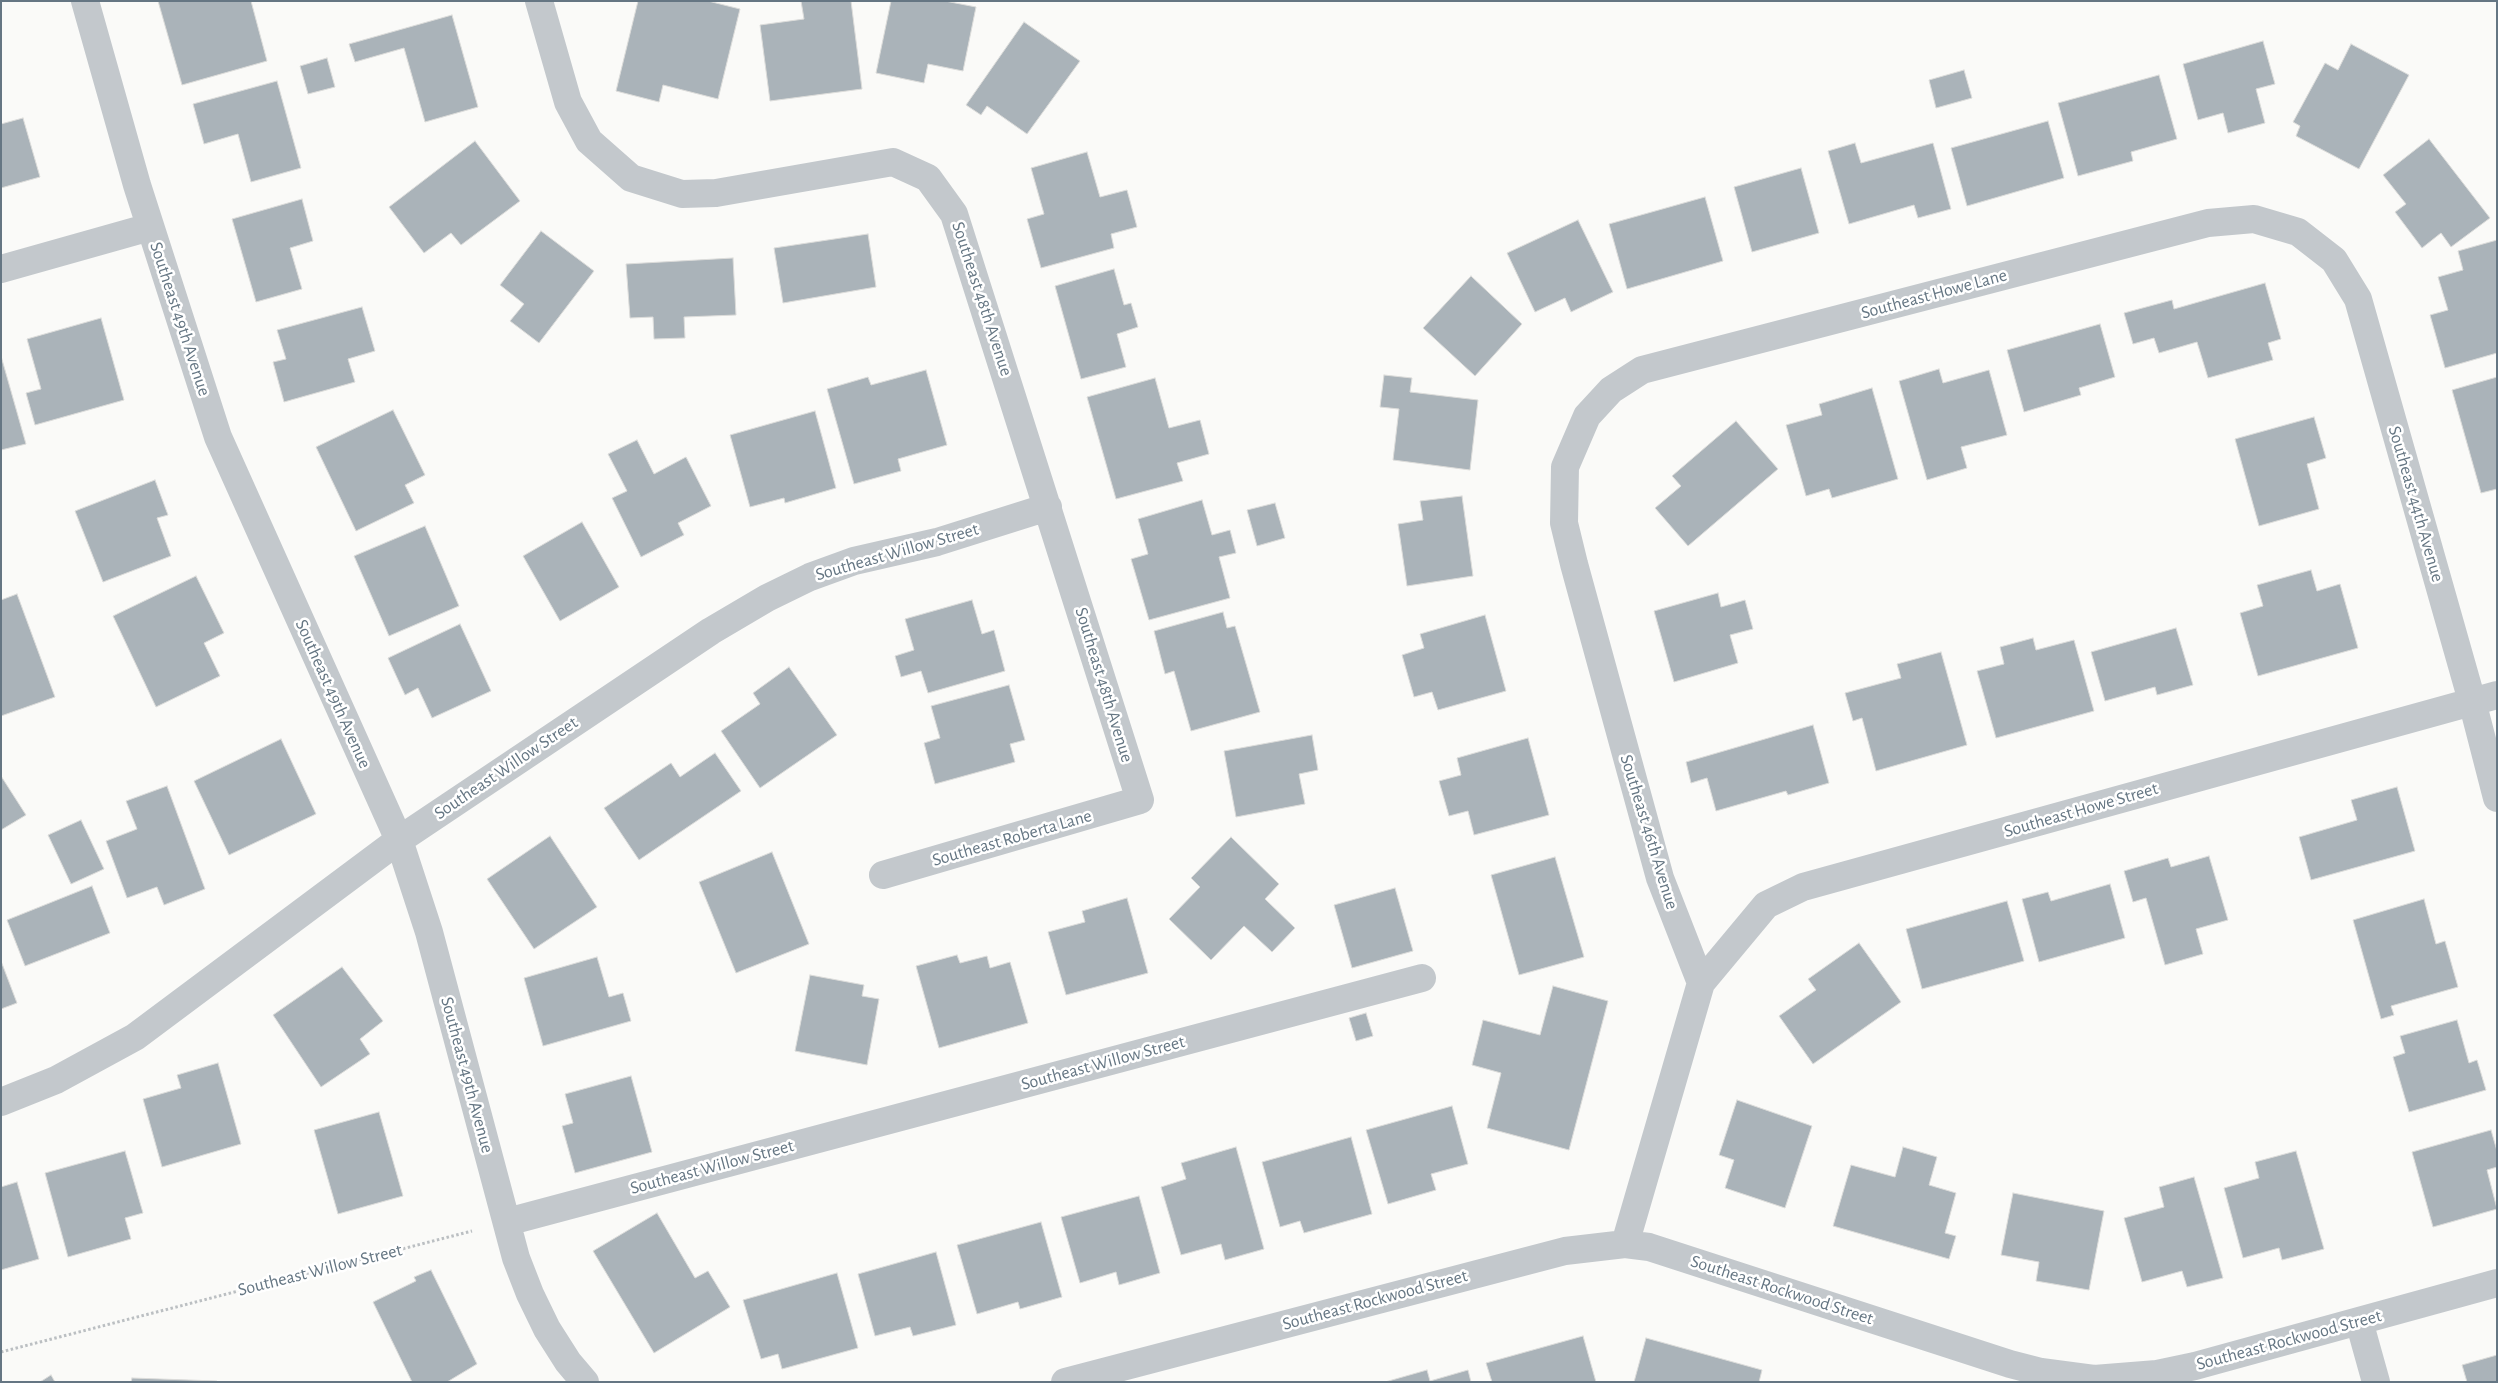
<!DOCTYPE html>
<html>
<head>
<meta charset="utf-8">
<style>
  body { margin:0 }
  #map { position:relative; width:2498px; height:1383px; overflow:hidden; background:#fafaf8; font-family:"Alegreya Sans",sans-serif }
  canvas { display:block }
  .frame { position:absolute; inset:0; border:2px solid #657683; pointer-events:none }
</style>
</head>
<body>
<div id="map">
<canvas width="2498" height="1383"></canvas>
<div class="frame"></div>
</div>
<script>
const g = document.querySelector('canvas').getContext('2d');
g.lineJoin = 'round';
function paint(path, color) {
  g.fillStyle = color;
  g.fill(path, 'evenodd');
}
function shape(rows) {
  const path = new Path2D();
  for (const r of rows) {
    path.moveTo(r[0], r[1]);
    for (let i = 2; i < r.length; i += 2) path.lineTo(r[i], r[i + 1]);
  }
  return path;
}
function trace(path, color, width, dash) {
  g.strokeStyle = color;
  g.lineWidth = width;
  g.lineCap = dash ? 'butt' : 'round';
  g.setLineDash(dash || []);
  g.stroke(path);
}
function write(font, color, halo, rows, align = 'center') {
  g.font = font + ' "Alegreya Sans",sans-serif';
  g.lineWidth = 5;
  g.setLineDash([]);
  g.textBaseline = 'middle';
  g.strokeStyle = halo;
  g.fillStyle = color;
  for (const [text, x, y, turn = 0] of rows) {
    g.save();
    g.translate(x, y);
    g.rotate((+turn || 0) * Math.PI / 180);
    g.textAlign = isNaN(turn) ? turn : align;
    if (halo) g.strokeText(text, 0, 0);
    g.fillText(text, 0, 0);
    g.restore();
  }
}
const building = shape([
  [158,1,251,1,267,61,182,85,158,1],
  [638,1,708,1,740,9,718,99,663,85,659,102,616,91,638,1],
  [801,1,851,1,862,89,770,101,760,25,804,19,801,1],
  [891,1,945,1,976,7,963,71,928,64,924,83,876,73,891,1],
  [452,15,478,107,425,122,404,48,355,62,349,44,452,15],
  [1024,22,1080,61,1027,134,987,106,981,115,966,105,1024,22],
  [2263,41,2275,84,2256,89,2265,123,2228,133,2223,113,2198,120,2183,64,2263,41],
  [2351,44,2409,75,2359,169,2296,136,2300,126,2293,122,2325,63,2338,70,2351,44],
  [327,58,335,87,308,94,300,66,327,58],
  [1964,70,1972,98,1936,108,1929,80,1964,70],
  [2159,75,2177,139,2131,152,2133,161,2078,176,2058,103,2159,75],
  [277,81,301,168,251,182,238,134,204,144,193,104,277,81],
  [23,118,40,177,1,188,1,124,23,118],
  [2048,121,2064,178,1967,206,1951,148,2048,121],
  [2429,139,2490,218,2451,247,2441,233,2422,248,2395,212,2406,204,2383,175,2429,139],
  [475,141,520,201,461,245,451,233,424,253,389,207,475,141],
  [1855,143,1861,163,1933,143,1951,209,1918,218,1914,205,1849,224,1828,151,1855,143],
  [1087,152,1100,197,1127,190,1137,227,1111,234,1114,248,1041,268,1027,219,1044,214,1031,168,1087,152],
  [1801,168,1819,233,1752,252,1734,187,1801,168],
  [1705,197,1723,261,1627,289,1609,224,1705,197],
  [302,199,313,241,290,248,302,289,256,302,232,219,302,199],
  [1578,220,1613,292,1571,312,1565,298,1535,312,1507,253,1578,220],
  [541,231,594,271,539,343,510,321,524,304,500,285,541,231],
  [868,234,876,287,783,303,774,248,868,234],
  [2497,240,2497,353,2445,368,2430,315,2448,310,2438,277,2463,270,2458,251,2497,240],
  [733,258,736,315,684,317,685,338,654,339,653,317,630,318,626,264,733,258],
  [1114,269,1124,305,1131,303,1138,327,1117,334,1126,367,1081,379,1055,286,1114,269],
  [1471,276,1522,324,1475,376,1423,328,1471,276],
  [2265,283,2281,339,2268,343,2273,360,2208,378,2197,342,2159,353,2154,338,2133,344,2124,313,2172,300,2174,309,2265,283],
  [362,307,375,351,348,359,355,382,284,402,273,362,286,359,277,330,362,307],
  [101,318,124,400,35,425,26,393,41,389,27,339,101,318],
  [2100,324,2115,377,2079,388,2081,395,2024,412,2007,350,2100,324],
  [1,356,26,444,1,450,1,356],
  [1939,369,1943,383,1989,370,2007,435,1961,447,1967,468,1927,480,1899,381,1939,369],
  [926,370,947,445,898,459,901,471,854,484,827,389,868,377,871,385,926,370],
  [1384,375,1412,378,1410,392,1478,400,1470,470,1393,460,1399,409,1380,407,1384,375],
  [2497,377,2497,489,2481,493,2452,390,2497,377],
  [1155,378,1169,428,1200,420,1209,454,1177,463,1183,481,1116,499,1087,397,1155,378],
  [1872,388,1898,479,1832,498,1829,489,1806,496,1786,425,1822,415,1819,404,1872,388],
  [393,410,425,475,405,485,414,503,356,531,316,447,393,410],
  [815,411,836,488,785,503,784,498,750,507,730,435,815,411],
  [2314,417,2326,458,2307,464,2319,509,2259,526,2235,439,2314,417],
  [1736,421,1778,469,1688,546,1655,508,1681,486,1672,476,1736,421],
  [637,440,654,474,686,457,711,506,678,523,684,535,641,557,612,498,627,491,608,454,637,440],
  [155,480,168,515,157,518,171,556,103,582,75,511,155,480],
  [1462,496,1473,576,1407,586,1398,524,1423,520,1420,501,1462,496],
  [1202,500,1212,535,1230,530,1236,553,1219,557,1230,598,1149,620,1131,559,1148,554,1138,519,1202,500],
  [1275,503,1285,538,1257,546,1247,510,1275,503],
  [582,522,619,587,560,621,523,556,582,522],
  [425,526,459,606,389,636,354,556,425,526],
  [2311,570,2317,591,2340,584,2358,648,2258,676,2240,613,2263,606,2257,585,2311,570],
  [196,576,224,633,204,643,220,676,156,707,113,616,196,576],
  [1718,593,1721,607,1745,600,1753,629,1730,635,1738,663,1674,682,1654,611,1718,593],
  [17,594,55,697,1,716,1,600,17,594],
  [972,600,982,634,994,630,1005,671,928,693,921,671,901,677,895,656,914,650,905,619,972,600],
  [1223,612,1227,628,1235,626,1260,712,1191,731,1174,671,1165,674,1154,631,1223,612],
  [1485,615,1506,691,1438,710,1432,692,1414,697,1402,655,1424,648,1420,634,1485,615],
  [460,624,491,691,432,718,418,688,405,695,388,658,460,624],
  [2176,628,2193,685,2157,695,2155,687,2105,701,2091,652,2176,628],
  [2033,638,2036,650,2074,640,2094,711,1996,738,1977,671,2004,664,2000,647,2033,638],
  [1941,652,1967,745,1876,771,1862,718,1853,721,1845,693,1901,678,1897,664,1941,652],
  [789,667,837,735,760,788,721,731,760,704,753,693,789,667],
  [1009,685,1025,740,1010,744,1015,762,935,784,924,743,940,738,931,706,1009,685],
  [1813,725,1829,783,1788,795,1786,791,1716,811,1707,778,1691,783,1686,762,1813,725],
  [1312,735,1318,770,1299,774,1305,804,1236,817,1224,751,1312,735],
  [1528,738,1549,815,1474,835,1468,811,1449,816,1439,781,1461,775,1457,758,1528,738],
  [281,739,316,814,229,855,194,781,281,739],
  [715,753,741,791,639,860,604,808,671,763,680,777,715,753],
  [1,776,26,815,1,830,1,776],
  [167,786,205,889,164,905,157,887,127,898,106,841,137,829,126,801,167,786],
  [2397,787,2415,851,2311,880,2299,837,2357,820,2351,800,2397,787],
  [81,820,104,869,71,884,48,835,81,820],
  [550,836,597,907,534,949,487,879,550,836],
  [1231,837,1279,884,1265,899,1295,928,1272,952,1244,926,1211,960,1169,919,1200,887,1191,878,1231,837],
  [772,852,809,944,736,973,699,882,772,852],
  [2209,856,2228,920,2196,929,2203,954,2165,965,2146,898,2133,902,2124,871,2168,858,2171,867,2209,856],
  [1555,857,1584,957,1519,975,1491,875,1555,857],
  [2110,884,2125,938,2039,962,2022,899,2048,892,2051,901,2110,884],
  [92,886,110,933,25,966,7,920,92,886],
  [1395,888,1413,951,1352,968,1334,905,1395,888],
  [1127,898,1148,973,1066,995,1048,932,1085,922,1082,911,1127,898],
  [2424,899,2436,944,2445,941,2458,987,2391,1006,2394,1015,2381,1019,2353,920,2424,899],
  [2007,901,2024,961,1922,989,1906,929,2007,901],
  [1859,943,1901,1002,1813,1064,1779,1016,1816,990,1808,979,1859,943],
  [957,955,960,963,987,956,990,968,1010,962,1028,1023,939,1048,916,966,957,955],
  [597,957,609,997,623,993,631,1021,543,1046,524,978,597,957],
  [1,961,17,1003,1,1009,1,961],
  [342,967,383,1021,360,1039,370,1054,321,1087,273,1015,342,967],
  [810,975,864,985,862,996,879,999,867,1065,795,1051,810,975],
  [1553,986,1608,1001,1569,1150,1487,1128,1501,1073,1472,1065,1483,1020,1540,1035,1553,986],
  [1366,1013,1373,1036,1356,1041,1349,1018,1366,1013],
  [2457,1020,2469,1063,2477,1060,2486,1090,2409,1112,2393,1057,2405,1053,2400,1036,2457,1020],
  [218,1063,241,1144,162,1167,143,1099,181,1088,177,1075,218,1063],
  [631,1076,652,1152,575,1173,562,1126,573,1123,565,1094,631,1076],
  [1737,1100,1812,1126,1785,1208,1725,1188,1734,1160,1719,1155,1737,1100],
  [1452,1106,1468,1164,1431,1174,1436,1190,1388,1204,1366,1130,1452,1106],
  [379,1112,403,1196,338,1214,314,1130,379,1112],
  [2491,1130,2497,1151,2497,1167,2487,1170,2497,1209,2433,1227,2412,1152,2491,1130],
  [1351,1137,1372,1214,1304,1233,1300,1221,1280,1227,1262,1162,1351,1137],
  [1236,1147,1264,1249,1225,1260,1221,1244,1181,1255,1161,1187,1186,1179,1181,1163,1236,1147],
  [1903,1147,1937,1157,1929,1185,1956,1193,1945,1233,1956,1236,1949,1259,1833,1226,1851,1165,1895,1177,1903,1147],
  [125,1151,143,1213,125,1218,131,1239,68,1257,45,1173,125,1151],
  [2296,1151,2324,1249,2282,1260,2279,1248,2243,1258,2224,1188,2259,1178,2255,1162,2296,1151],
  [2194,1177,2223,1278,2187,1287,2182,1271,2142,1282,2124,1218,2164,1207,2159,1187,2194,1177],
  [17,1182,39,1259,1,1270,1,1187,17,1182],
  [2013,1193,2104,1211,2089,1290,2036,1281,2039,1262,2001,1255,2013,1193],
  [1139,1196,1160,1273,1119,1285,1116,1272,1080,1283,1061,1217,1139,1196],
  [657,1213,695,1278,708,1271,730,1307,654,1353,593,1251,657,1213],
  [1041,1222,1062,1297,1020,1309,1018,1302,977,1314,957,1245,1041,1222],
  [936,1252,956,1325,913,1336,910,1327,875,1336,858,1274,936,1252],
  [431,1270,477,1364,447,1382,412,1382,373,1302,416,1281,414,1277,431,1270],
  [837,1273,858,1348,782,1369,778,1354,761,1359,743,1300,837,1273],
  [1583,1336,1596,1382,1492,1382,1486,1363,1583,1336],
  [1646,1338,1762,1370,1759,1382,1634,1382,1646,1338],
  [2497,1355,2497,1382,2467,1382,2462,1365,2497,1355],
  [1427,1370,1430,1381,1468,1370,1471,1382,1385,1382,1427,1370],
  [51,1375,55,1382,40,1382,51,1375],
  [132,1378,217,1381,217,1382,131,1382,132,1378]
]);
const path = shape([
  [1,1352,472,1231]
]);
const minor = shape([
  [85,1,137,185,218,437,399,840,429,932,516,1258,530,1294,547,1329,568,1362,585,1382],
  [539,1,568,102,589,141,631,178,682,194,716,193,893,162,928,178,954,214,1140,800,883,875],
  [1,269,150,227],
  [1701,983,1766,905,1803,887,2497,695],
  [1,1102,56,1080,135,1037,399,840,711,631,767,598,810,577,854,561,937,542,1048,507],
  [507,1222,1422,978],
  [1625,1244,1701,983,1660,878,1574,564,1564,523,1565,467,1587,416,1611,390,1642,370,2208,223,2254,219,2298,232,2334,260,2358,299,2472,701,2497,798],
  [2359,1321,2376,1382],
  [1065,1382,1565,1251,1625,1244,1649,1247,2010,1364,2041,1372,2094,1379,2157,1374,2195,1366,2497,1283]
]);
const streetNames = [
  ["Southeast Howe Lane",1934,294,-15],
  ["Southeast 48th Avenue",982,299,72],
  ["Southeast 49th Avenue",180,319,72],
  ["Southeast 44th Avenue",2416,504,74],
  ["Southeast Willow Street",897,552,-16],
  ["Southeast 48th Avenue",1104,685,73],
  ["Southeast 49th Avenue",333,694,66],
  ["Southeast Willow Street",506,768,-34],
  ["Southeast Howe Street",2081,810,-16],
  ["Southeast 46th Avenue",1649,832,73],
  ["Southeast Roberta Lane",1012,838,-16],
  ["Southeast Willow Street",1103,1063,-15],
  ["Southeast 49th Avenue",467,1075,75],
  ["Southeast Willow Street",712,1167,-15],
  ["Southeast Willow Street",320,1270,-14],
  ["Southeast Rockwood Street",1782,1290,18],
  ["Southeast Rockwood Street",1375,1300,-15],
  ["Southeast Rockwood Street",2289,1340,-15]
];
paint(building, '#aab3b9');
trace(building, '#dcdcda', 1);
trace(path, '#bbbfc2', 3, [2.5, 2.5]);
trace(minor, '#c3c8cc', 28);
write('18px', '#657683', '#fff', streetNames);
</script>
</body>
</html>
